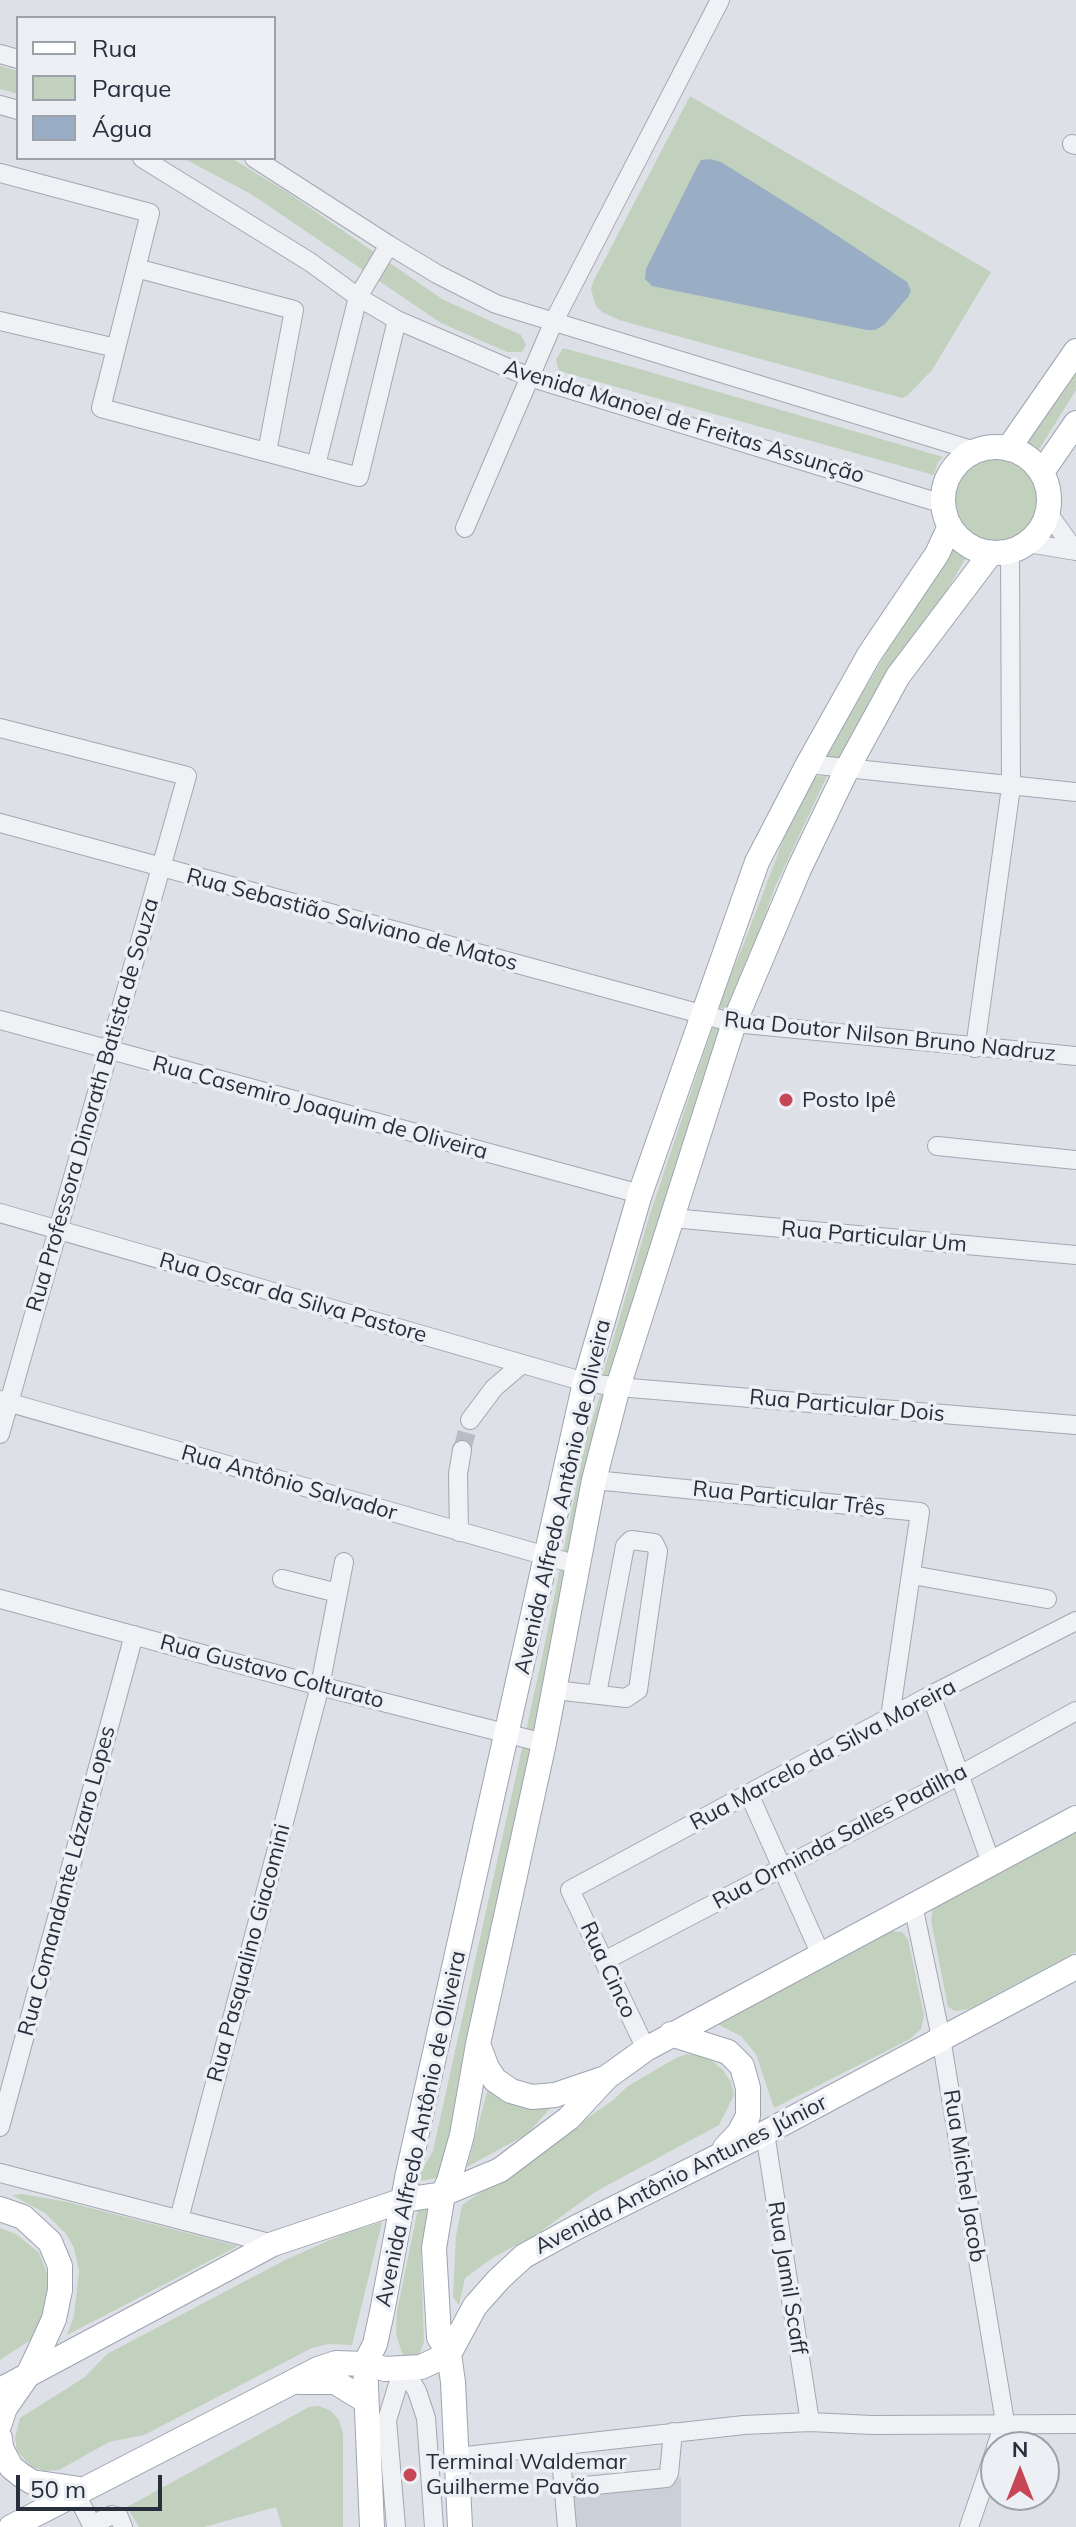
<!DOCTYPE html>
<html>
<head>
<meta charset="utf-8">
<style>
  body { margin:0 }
  #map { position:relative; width:1076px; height:2527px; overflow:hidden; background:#dde0e6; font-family:Mulish,sans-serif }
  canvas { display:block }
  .legend { position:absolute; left:16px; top:16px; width:260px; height:144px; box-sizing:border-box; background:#eceff4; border:2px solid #9da2aa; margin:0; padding:10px 14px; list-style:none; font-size:24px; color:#272e3c }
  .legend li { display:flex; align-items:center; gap:16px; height:40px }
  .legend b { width:40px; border:2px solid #9da2aa }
  .north { position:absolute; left:980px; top:2431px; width:80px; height:80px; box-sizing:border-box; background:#eceff4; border:2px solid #9da2aa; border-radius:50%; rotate:0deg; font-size:22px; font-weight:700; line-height:32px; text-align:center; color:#272e3c }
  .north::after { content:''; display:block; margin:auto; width:28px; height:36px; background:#c74656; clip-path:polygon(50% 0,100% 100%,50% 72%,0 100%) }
  .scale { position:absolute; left:16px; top:2475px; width:146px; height:36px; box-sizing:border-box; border:4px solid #272e3c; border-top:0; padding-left:10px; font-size:24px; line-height:28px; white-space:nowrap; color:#272e3c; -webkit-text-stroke:6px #eceff4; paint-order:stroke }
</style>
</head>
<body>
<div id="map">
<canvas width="1076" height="2527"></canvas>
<ul class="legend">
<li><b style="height:10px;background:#fff"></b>Rua</li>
<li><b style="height:22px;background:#c2d0be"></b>Parque</li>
<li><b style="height:22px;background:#99adc5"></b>Água</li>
</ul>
<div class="north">N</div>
<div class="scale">50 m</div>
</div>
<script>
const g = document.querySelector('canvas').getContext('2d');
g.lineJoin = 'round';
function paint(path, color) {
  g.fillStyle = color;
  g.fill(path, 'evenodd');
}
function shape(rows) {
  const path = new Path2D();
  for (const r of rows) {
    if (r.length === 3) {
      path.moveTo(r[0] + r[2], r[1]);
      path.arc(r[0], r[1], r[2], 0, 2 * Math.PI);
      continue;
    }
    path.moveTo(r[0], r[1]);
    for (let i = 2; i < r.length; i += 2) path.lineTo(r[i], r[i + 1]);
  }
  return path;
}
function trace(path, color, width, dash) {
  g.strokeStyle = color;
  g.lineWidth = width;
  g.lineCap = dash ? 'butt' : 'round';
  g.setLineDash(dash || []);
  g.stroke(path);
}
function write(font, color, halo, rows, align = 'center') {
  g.font = font + ' Mulish,sans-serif';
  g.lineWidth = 7;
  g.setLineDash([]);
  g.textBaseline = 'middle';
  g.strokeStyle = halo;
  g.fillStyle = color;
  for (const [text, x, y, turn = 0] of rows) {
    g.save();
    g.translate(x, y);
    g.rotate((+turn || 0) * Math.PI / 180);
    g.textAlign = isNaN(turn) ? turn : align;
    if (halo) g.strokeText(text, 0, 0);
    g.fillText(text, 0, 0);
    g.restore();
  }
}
const built = shape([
  [681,2477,681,2527,563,2527,561,2492]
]);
const green = shape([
  [0,66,18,71,18,94,0,89],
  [690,96,991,272,932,370,907,396,902,398,619,320,602,312,596,306,591,290,593,282],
  [702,160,867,330,645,274],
  [183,158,231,158,287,192,442,299,521,335,526,345,522,352,507,352,441,323,251,194],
  [563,348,636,368,943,457,938,462,934,475,559,371,556,360],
  [1076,370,1076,390,1035,456,1022,447],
  [996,499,44],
  [952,543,967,556,937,607,913,647,869,705,837,763,823,759],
  [827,776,775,887,731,1013,717,1006,743,946,807,777],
  [722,1025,613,1378,606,1379,603,1374,650,1214,712,1029],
  [600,1395,606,1399,441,2177,415,2182,433,2151,542,1658,585,1443],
  [1076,1828,1076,1952,969,2009,955,2011,948,2007,931,1920,933,1908],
  [884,1931,902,1932,908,1939,924,2016,921,2029,910,2039,774,2108,756,2054,741,2036,715,2023],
  [687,2054,701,2056,712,2061,723,2070,731,2082,734,2095,719,2125,595,2192,537,2234,494,2257,465,2278,459,2305,453,2297,456,2236,462,2205,612,2101,628,2086,676,2058],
  [489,2085,554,2104,527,2134,467,2167],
  [22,2194,67,2202,238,2246,67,2335,74,2316,79,2271,74,2248,67,2235,45,2213,12,2195],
  [419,2204,430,2206,421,2254,424,2342,418,2357,407,2359,402,2353,396,2334,397,2311],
  [382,2222,352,2345,328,2344,312,2348,144,2435,109,2442,59,2470,45,2471,32,2467,17,2451,15,2438,20,2418,85,2377,107,2354,287,2259,346,2233],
  [0,2228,16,2234,39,2253,50,2281,45,2314,32,2339,0,2360],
  [319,2406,331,2411,339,2420,343,2433,343,2527,282,2527,276,2507,204,2527,139,2527,127,2507,309,2407]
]);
const water = shape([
  [710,159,721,162,815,221,907,282,911,291,908,297,884,325,875,330,867,330,652,286,645,279,646,269,698,165,701,160]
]);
const minorTunnel = shape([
  [462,1450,470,1420]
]);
const minor = shape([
  [0,54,18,59],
  [0,105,18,110],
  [1072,144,1076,145],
  [142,158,310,262,358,297,397,320,529,377,943,504],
  [254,158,389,245,437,274,496,304,975,451],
  [0,173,150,213,101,408,359,477,397,320],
  [136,268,294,310,267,452],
  [0,321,116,348],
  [316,465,358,297,389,245],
  [1048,513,1075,551],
  [465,528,554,321,720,0],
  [1028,543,1076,551],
  [0,728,187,776,0,1434],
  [808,764,1076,792],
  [0,823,734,1023,1076,1056],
  [0,1020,640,1194],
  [975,1048,1011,787,1010,552],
  [937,1146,1076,1160],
  [0,1213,585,1382,618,1387,1076,1425],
  [672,1218,1076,1255],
  [0,1400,578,1565],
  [470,1420,494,1388,522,1364],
  [594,1480,920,1512,890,1717],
  [459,1532,458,1474,462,1450],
  [912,1575,1047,1599],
  [282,1579,338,1593],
  [0,1599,320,1686,544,1743],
  [554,1690,626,1698,638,1690,658,1551,654,1543,631,1540,625,1546,597,1694],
  [931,1695,991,1863],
  [749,1794,821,1955],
  [913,1905,941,2038,1005,2422,996,2447],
  [604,1961,960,1775,1076,1711],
  [646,2049,570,1890,931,1695,1076,1621],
  [0,2127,134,1635],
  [765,2133,810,2422],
  [0,2173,273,2244],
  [179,2219,320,1686,344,1562],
  [403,2368,417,2391,426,2418,434,2527],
  [560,2446,567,2527],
  [457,2457,744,2425,810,2422,872,2425,1076,2424],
  [565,2488,666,2478,669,2473,673,2432],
  [75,2492,93,2527],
  [92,2525,112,2515,119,2517,123,2527],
  [396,2527,387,2420,403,2368],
  [969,2527,996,2448]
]);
const major = shape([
  [996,500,53],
  [1008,449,1076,351],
  [1042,472,1076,423],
  [671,2034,728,2052,742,2066,748,2088,748,2116,739,2133,725,2148],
  [478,2044,487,2068,495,2080,511,2091,532,2097,555,2095,605,2078],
  [0,2209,23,2217,50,2242,60,2266,60,2290,54,2319,38,2354,28,2375,5,2408,0,2423],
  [300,2382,335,2382,366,2401],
  [0,2390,273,2244,404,2200,443,2194,500,2170,569,2118,607,2077,646,2049,1076,1818],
  [0,2438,1,2448,11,2467,21,2475,32,2482,80,2489],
  [11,2527,318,2369,336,2363,365,2364,385,2369,421,2367,449,2354,475,2306,499,2279,524,2256,575,2228,765,2133,1076,1967],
  [372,2527,365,2364,375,2344,382,2312,408,2173,585,1382,640,1194,757,862,808,764,869,655,937,554,950,526],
  [460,2527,453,2382,449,2354,439,2337,434,2248,443,2194,449,2181,462,2135,478,2044,544,1743,594,1480,618,1387,734,1023,799,869,847,769,898,676,991,553]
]);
const markers = [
  [786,1100,8,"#c74656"],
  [410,2475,8,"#c74656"]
];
const streetNames = [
  ["Avenida Manoel de Freitas Assunção",684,422,17],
  ["Rua Sebastião Salviano de Matos",352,920,15],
  ["Rua Doutor Nilson Bruno Nadruz",890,1037,6],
  ["Rua Professora Dinorath Batista de Souza",93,1105,-74],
  ["Rua Casemiro Joaquim de Oliveira",320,1108,15],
  ["Rua Particular Um",874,1237,5],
  ["Rua Oscar da Silva Pastore",293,1298,16],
  ["Rua Particular Dois",847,1406,5],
  ["Rua Antônio Salvador",289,1483,16],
  ["Avenida Alfredo Antônio de Oliveira",563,1497,-77],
  ["Rua Particular Três",789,1499,6],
  ["Rua Gustavo Colturato",272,1672,15],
  ["Rua Marcelo da Silva Moreira",823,1755,-28],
  ["Rua Orminda Salles Padilha",840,1837,-28],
  ["Rua Comandante Lázaro Lopes",67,1881,-75],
  ["Rua Pasqualino Giacomini",249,1953,-75],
  ["Rua Cinco",608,1970,65],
  ["Avenida Alfredo Antônio de Oliveira",421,2129,-78],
  ["Avenida Antônio Antunes Júnior",681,2175,-27],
  ["Rua Michel Jacob",964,2176,81],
  ["Rua Jamil Scaff",787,2278,81]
];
const poiNames = [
  ["Posto Ipê",802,1100],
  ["Terminal Waldemar",426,2462],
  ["Guilherme Pavão",426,2487]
];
paint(built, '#cbcfd8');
paint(green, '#c2d0be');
paint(water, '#99adc5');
trace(minorTunnel, '#b9bcc4', 18, [18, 9]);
trace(minor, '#a3a7b0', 20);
trace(major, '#9da4b1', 26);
trace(minor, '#eff1f5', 18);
trace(major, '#fff', 24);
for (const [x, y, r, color] of markers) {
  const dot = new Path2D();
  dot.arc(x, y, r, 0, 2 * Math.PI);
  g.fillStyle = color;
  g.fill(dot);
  trace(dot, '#eceff4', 3);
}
write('22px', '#272e3c', '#eceff4', streetNames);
write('22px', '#272e3c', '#eceff4', poiNames, 'left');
</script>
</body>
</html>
